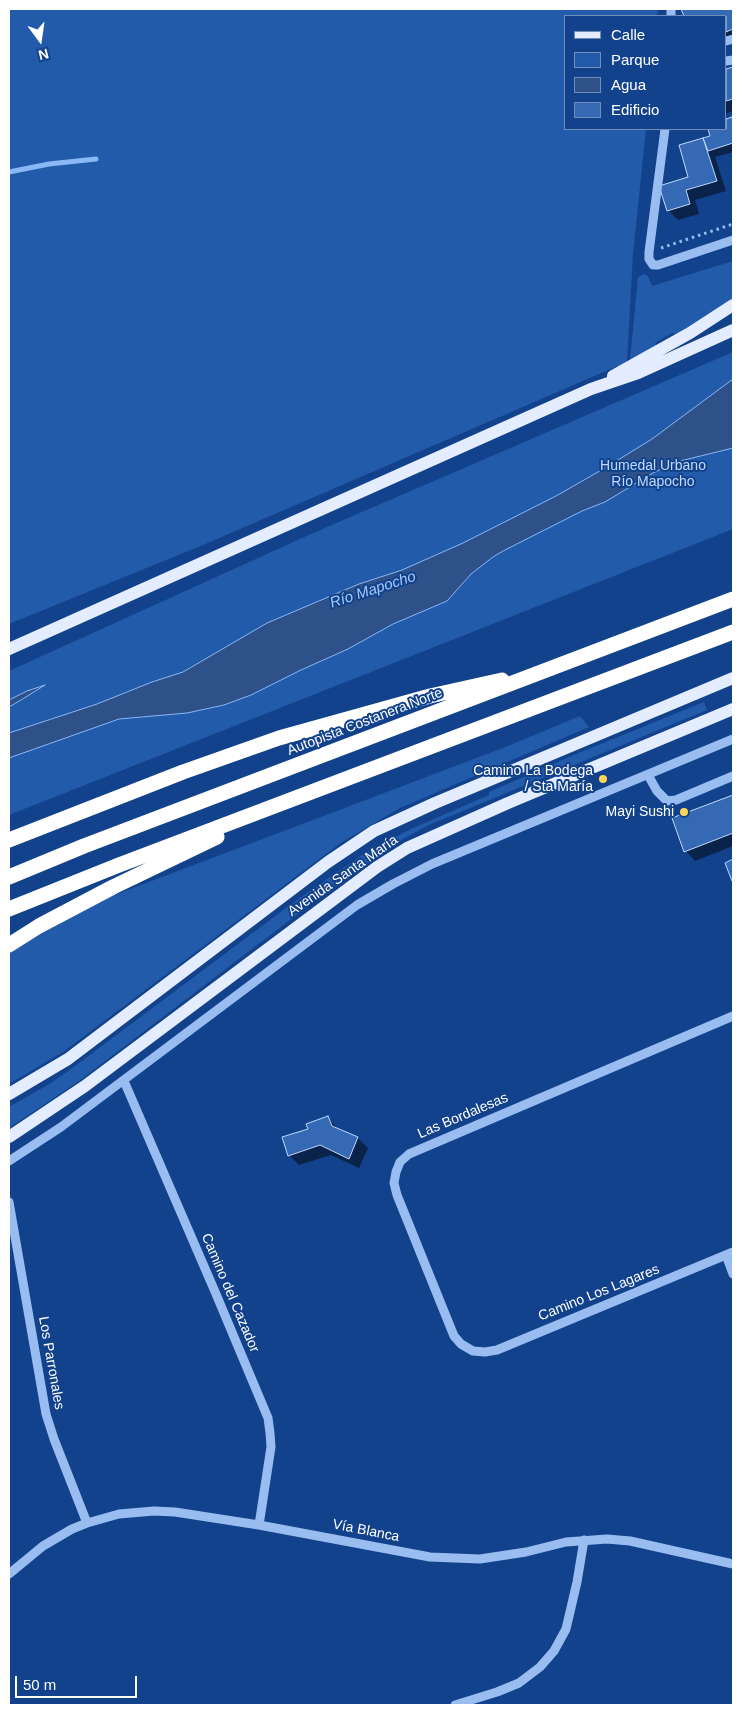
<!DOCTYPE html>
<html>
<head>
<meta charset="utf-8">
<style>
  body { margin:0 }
  #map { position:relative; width:742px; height:1714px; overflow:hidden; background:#12428c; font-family:Arial,sans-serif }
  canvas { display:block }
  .frame { position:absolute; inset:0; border:10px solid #fff; pointer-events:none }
  .legend { position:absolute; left:564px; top:15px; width:162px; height:115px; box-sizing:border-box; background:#12428c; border:1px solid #718eba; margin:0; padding:6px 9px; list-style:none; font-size:15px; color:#fff }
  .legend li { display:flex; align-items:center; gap:10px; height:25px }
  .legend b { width:25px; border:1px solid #718eba }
  .north { position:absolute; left:15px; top:15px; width:50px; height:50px; -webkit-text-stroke:4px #12428c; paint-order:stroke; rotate:166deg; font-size:14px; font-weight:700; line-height:20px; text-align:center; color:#fff }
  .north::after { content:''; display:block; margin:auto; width:18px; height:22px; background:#fff; clip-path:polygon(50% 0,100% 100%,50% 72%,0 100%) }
  .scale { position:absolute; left:15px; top:1676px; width:122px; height:22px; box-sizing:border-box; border:2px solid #fff; border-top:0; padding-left:6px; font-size:15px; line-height:18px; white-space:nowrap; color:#fff; -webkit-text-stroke:4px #12428c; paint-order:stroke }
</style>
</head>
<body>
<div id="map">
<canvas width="742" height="1714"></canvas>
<div class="frame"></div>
<ul class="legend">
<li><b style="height:6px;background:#e3edff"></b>Calle</li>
<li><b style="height:14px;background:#235bab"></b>Parque</li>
<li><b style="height:14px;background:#2d5188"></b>Agua</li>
<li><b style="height:14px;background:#3569b3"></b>Edificio</li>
</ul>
<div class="north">N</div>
<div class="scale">50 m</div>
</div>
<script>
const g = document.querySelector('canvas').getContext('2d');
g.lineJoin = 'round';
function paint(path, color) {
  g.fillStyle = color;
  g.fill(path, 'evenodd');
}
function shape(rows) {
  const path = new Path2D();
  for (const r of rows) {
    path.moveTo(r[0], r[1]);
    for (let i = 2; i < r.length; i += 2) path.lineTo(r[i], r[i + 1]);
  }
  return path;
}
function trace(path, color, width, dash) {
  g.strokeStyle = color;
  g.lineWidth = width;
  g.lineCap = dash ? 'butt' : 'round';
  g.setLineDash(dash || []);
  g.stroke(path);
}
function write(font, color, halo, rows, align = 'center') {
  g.font = font + ' Arial,sans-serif';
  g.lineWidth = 4;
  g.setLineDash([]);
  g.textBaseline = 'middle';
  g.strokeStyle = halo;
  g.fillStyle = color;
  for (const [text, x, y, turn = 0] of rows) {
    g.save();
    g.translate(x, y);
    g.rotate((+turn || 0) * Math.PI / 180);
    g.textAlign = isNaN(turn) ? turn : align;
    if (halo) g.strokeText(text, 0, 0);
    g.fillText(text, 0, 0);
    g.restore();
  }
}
const green = shape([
  [9,9,658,9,657,16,566,16,566,129,646,129,633,254,627,362,203,545,9,624],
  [733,261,733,301,680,334,672,333,655,343,658,348,630,361,638,277,645,274,649,278,652,286],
  [733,352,733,529,9,815,9,671,311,534],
  [704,702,707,710,429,825,403,839,307,907,79,1081,9,1128,9,1107,51,1083,75,1066,294,902,368,851,411,829,489,795,489,792,576,754],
  [580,716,589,727,400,808,342,842,63,1052,9,1084,9,953,53,926,112,896,503,748]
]);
const water = shape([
  [733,379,733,448,676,462,653,473,605,502,582,511,503,551,493,557,471,574,447,601,393,624,348,649,301,670,251,695,224,705,187,713,119,719,9,758,9,733,97,704,152,682,183,672,267,623,359,584,402,570,463,543,556,496,605,468,652,439,733,379],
  [45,685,21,700,9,707,9,700,27,691,45,685]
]);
const shadow = shape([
  [682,9,733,9,733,43,726,46,726,16,685,16],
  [733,68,733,111,726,114,726,70],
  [731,118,733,120,733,152,715,157,726,191,695,200,699,214,678,220,668,210,690,178,680,146,711,136,709,129,726,129,726,120],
  [733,796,733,846,695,861,686,851,673,819],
  [328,1118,339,1130,358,1138,368,1148,359,1168,331,1155,299,1165,289,1155,309,1130]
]);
const stream = shape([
  [9,172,49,164,96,159]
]);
const building = shape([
  [681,9,733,9,733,29,726,32,726,16,684,16,681,9],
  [733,67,733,99,726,101,726,69,733,67],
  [732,117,733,122,733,143,708,151,703,138,710,136,708,129,726,129,726,119,732,117],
  [703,138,717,181,686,190,690,204,667,211,659,186,688,177,679,145,703,138],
  [733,795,733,833,684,852,672,818,733,795],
  [733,859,733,881,732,881,725,863,733,859],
  [328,1116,332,1126,358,1137,349,1159,320,1145,288,1156,282,1137,308,1129,306,1124,328,1116]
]);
const path = shape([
  [661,248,733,224]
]);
const minor = shape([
  [671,16,671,9],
  [726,41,733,39],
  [726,61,733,60],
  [665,129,649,252,649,259,653,265,658,265,733,240],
  [648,775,657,791,667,801,676,800,733,776],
  [733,1016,409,1154,400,1162,396,1172,394,1183,397,1195,454,1336,461,1344,473,1351,485,1352,497,1350,733,1252],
  [124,1081,216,1294,268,1418,270,1433,271,1447,259,1525],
  [9,1161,61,1127,357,905,393,884,432,864,733,739],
  [9,1202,46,1414,54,1439,87,1523],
  [726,1255,733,1274],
  [9,1574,43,1546,72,1529,87,1523,119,1514,154,1511,175,1512,259,1525,430,1557,480,1559,526,1552,566,1542,607,1539,630,1541,733,1564],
  [455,1705,497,1692,519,1683,540,1667,554,1651,566,1629,577,1582,584,1540]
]);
const major = shape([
  [613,376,690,333,733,305],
  [9,649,591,389,638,373,733,330],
  [9,1094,68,1059,328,862,374,831,435,803,733,678],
  [9,1137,85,1086,377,867,407,848,508,803,733,709]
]);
const highway = shape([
  [9,840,183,772,279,738,430,696,502,680],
  [9,877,84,846,733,599],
  [9,909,119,865,733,632],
  [9,945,39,926,113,887,217,837]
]);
const markers = [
  [603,779,5,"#ffd659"],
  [684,812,5,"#ffd659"]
];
const parkNames = [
  ["Humedal Urbano",653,466],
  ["Río Mapocho",653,482]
];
const streetNames = [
  ["Autopista Costanera Norte",365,722,-21],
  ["Avenida Santa María",343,876,-35],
  ["Las Bordalesas",463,1116,-23],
  ["Camino del Cazador",230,1293,67],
  ["Camino Los Lagares",599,1293,-22],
  ["Los Parronales",51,1363,80],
  ["Vía Blanca",366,1531,11]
];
const poiNames = [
  ["Camino La Bodega",593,771],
  ["/ Sta María",593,787],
  ["Mayi Sushi",674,812]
];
const waterNames = [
  ["Río Mapocho",373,590,-18]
];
paint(green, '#235bab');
paint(water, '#2d5188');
trace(water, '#8ab7f5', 1);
paint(shadow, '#0007');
trace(stream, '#8ab7f5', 5);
paint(building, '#3569b3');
trace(building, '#c0d9fc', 1);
trace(path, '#99bdf1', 3, [2.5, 4]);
trace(minor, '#99bdf1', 9);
trace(major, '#e3edff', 12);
trace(highway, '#fff', 15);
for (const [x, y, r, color] of markers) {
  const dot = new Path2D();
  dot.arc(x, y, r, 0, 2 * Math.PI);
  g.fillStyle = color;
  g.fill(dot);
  trace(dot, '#12428c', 2);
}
write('14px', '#c0d9fc', '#12428c', parkNames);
write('14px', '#fff', '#12428c', streetNames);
write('14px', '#fff', '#12428c', poiNames, 'right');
write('italic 15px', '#a5c8f9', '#12428c', waterNames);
</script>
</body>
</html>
